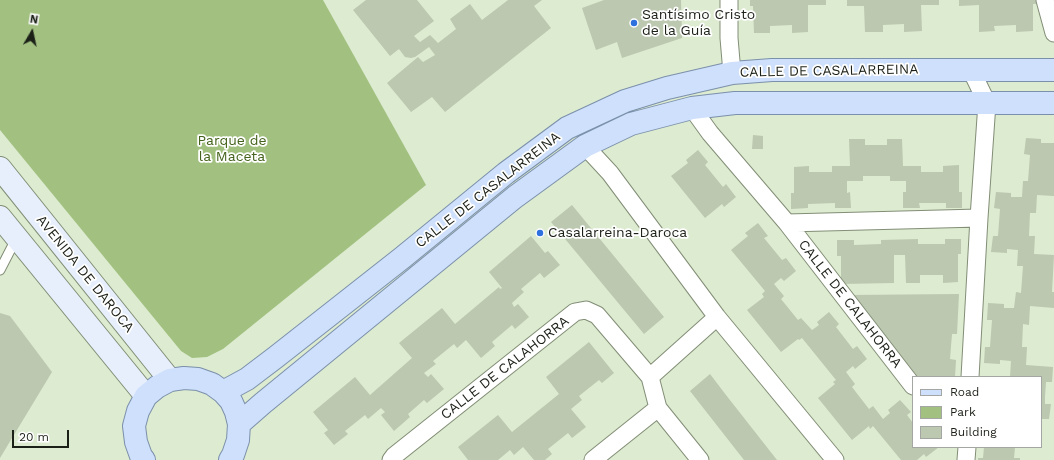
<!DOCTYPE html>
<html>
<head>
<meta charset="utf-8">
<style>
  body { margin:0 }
  #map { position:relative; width:1054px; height:460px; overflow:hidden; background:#ddebd1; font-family:"Work Sans",sans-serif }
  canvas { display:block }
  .legend { position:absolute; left:912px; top:376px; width:130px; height:72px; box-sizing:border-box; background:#fff; border:1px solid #a4a6a3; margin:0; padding:5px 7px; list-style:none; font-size:12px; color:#1c2118 }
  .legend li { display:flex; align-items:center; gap:8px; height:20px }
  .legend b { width:20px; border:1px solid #a4a6a3 }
  .north { position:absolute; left:12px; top:12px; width:40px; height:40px; -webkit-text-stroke:3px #fff; paint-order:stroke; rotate:9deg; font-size:11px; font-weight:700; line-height:16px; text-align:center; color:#1c2118 }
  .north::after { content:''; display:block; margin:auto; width:14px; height:18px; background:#1c2118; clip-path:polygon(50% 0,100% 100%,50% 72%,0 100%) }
  .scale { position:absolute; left:12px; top:430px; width:57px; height:18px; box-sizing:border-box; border:2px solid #1c2118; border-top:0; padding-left:5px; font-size:12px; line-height:14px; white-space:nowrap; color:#1c2118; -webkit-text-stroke:3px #fff; paint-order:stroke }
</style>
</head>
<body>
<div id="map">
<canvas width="1054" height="460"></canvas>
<ul class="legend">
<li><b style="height:5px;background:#cee0fb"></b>Road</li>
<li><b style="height:11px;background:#a2c181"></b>Park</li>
<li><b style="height:11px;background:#bcc8af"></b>Building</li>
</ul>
<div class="north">N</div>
<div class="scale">20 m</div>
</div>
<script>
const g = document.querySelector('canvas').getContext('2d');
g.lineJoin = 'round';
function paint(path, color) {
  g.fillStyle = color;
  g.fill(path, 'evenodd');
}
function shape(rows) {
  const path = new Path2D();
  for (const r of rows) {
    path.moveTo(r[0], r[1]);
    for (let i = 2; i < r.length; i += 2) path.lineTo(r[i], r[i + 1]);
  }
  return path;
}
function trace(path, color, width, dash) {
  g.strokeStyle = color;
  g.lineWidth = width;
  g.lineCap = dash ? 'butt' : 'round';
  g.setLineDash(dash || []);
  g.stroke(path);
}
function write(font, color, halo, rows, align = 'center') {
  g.font = font + ' "Work Sans",sans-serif';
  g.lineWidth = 3.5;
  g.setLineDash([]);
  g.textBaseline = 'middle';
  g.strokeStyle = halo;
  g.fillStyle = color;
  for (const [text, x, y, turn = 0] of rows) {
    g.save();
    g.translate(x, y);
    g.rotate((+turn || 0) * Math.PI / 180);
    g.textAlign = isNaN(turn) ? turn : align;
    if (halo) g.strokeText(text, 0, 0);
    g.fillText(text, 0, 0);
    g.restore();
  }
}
const green = shape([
  [0,0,323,0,426,185,223,349,207,357,192,358,181,351,0,130]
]);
const building = shape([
  [366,0,417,0,434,21,414,36,420,42,430,35,438,43,456,29,450,19,470,4,482,20,508,0,542,0,534,6,551,28,445,112,432,97,411,112,387,83,418,57,423,62,435,55,429,47,415,57,411,58,405,57,399,49,390,56,353,10],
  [604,0,681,0,682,38,622,58,617,42,596,50,582,8],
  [750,0,826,0,826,5,808,5,808,32,792,33,792,25,770,26,770,33,754,33,753,6,750,6],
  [847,0,939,0,939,5,921,5,922,31,904,32,904,24,883,25,883,32,865,32,864,6,847,6],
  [959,0,1036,0,1036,4,1033,4,1033,31,1016,32,1016,25,994,26,995,31,979,32,979,5,959,6],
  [753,135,763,136,763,149,752,149],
  [1026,138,1041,139,1041,143,1054,143,1054,196,1037,195,1036,213,1030,213,1029,236,1035,236,1034,254,1054,255,1052,292,1054,292,1054,308,1030,306,1029,325,1023,324,1022,347,1027,347,1026,365,1053,367,1052,382,1046,382,1045,397,1045,404,1051,404,1049,419,1041,419,1041,377,1010,377,1011,361,1000,360,1000,364,984,363,985,347,990,347,992,320,987,320,988,303,1004,304,1004,308,1014,308,1016,292,1021,293,1023,266,1017,266,1018,250,1007,249,1007,253,991,252,993,236,998,236,1000,209,994,208,996,192,1011,193,1011,197,1022,197,1023,181,1028,181,1030,155,1024,154],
  [849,139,865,139,865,145,887,145,887,139,902,139,903,166,921,166,921,172,943,172,943,166,959,165,959,192,962,192,962,208,946,208,946,203,919,203,920,208,903,208,903,192,906,192,906,181,890,181,890,176,863,176,863,181,847,181,847,193,850,192,851,208,835,208,835,203,808,204,808,208,791,209,791,193,794,193,794,167,809,166,809,172,832,172,832,166,850,166],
  [698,150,708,162,705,165,723,187,726,184,736,197,724,207,722,204,705,218,671,176,688,163,686,160],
  [572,205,664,317,644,334,551,222],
  [758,223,768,236,764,238,782,260,786,258,796,271,784,281,781,278,774,284,784,296,781,299,798,320,801,318,812,330,819,325,817,322,829,312,839,324,836,327,853,349,857,346,867,359,855,369,853,366,846,372,855,384,852,387,869,409,873,406,883,419,890,413,888,410,900,400,911,412,907,415,913,423,913,447,939,447,926,457,924,454,917,460,901,460,873,426,870,429,869,426,852,440,818,398,835,384,833,382,836,380,802,338,799,340,798,339,781,352,747,310,764,297,762,294,765,291,731,250,748,236,745,233],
  [531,236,545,253,548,251,560,265,544,278,540,273,521,289,524,292,512,303,514,307,518,304,529,317,515,329,512,325,492,342,495,346,481,358,466,340,457,348,454,344,433,361,436,364,424,373,428,377,431,374,444,389,427,403,424,400,408,414,410,417,394,431,381,415,385,412,381,408,368,419,365,415,345,431,348,434,334,445,324,433,328,430,313,412,355,377,370,395,412,358,399,343,442,308,455,324,499,287,500,289,502,288,489,272],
  [918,239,918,244,945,244,945,239,961,239,961,254,958,254,958,282,943,283,943,275,920,275,920,283,906,283,905,255,894,255,894,283,841,284,841,256,837,256,837,240,854,240,854,245,881,244,881,240],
  [959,294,957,334,952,334,950,359,956,360,955,377,916,377,850,295],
  [0,313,10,316,52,372,0,458],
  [589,342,614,373,602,383,599,380,579,396,582,400,571,409,586,427,572,438,568,433,548,449,552,454,545,460,534,460,523,447,514,455,510,450,498,460,468,460,458,447,498,415,512,432,559,394,546,377],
  [710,374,726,395,777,460,744,460,690,391],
  [984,447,1015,447,1014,458,1020,458,1020,460,978,460,978,458,983,458]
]);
const lane = shape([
  [0,270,17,237]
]);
const street = shape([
  [729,0,729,38,732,73],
  [1045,0,1054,33],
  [692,108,710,133,787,223,913,386],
  [585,146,610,173,717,317,835,460],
  [787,223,979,218],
  [650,377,717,317],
  [970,377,979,218,987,103,971,70],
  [391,460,394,456,575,312,586,310,597,315,650,377,658,408,700,460],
  [593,460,658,408],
  [966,460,967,447]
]);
const secondary = shape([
  [0,168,170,380],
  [0,217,146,396]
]);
const primary = shape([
  [223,392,247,379,276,357,402,258,506,173,567,128,625,101,667,88,732,73,772,70,1054,70],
  [239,424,263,403,515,197,585,146,631,124,692,108,735,103,1054,103],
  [144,460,141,456,136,442,134,426,138,411,146,396,157,387,170,380,184,378,198,379,212,384,223,392,231,401,236,412,239,424,238,440,233,455,230,460]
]);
const markers = [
  [634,23,4,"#2e70dd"],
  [540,233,4,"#2e70dd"]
];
const poiNames = [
  ["Santísimo Cristo",642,15],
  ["de la Guía",642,31],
  ["Casalarreina-Daroca",548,233]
];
const streetNames = [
  ["CALLE DE CASALARREINA",829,71,-1],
  ["CALLE DE CASALARREINA",488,190,-38],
  ["AVENIDA DE DAROCA",85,274,51],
  ["CALLE DE CALAHORRA",850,304,52],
  ["CALLE DE CALAHORRA",505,368,-38]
];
const parkNames = [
  ["Parque de",232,141],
  ["la Maceta",232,157]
];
paint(green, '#a2c181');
paint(building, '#bcc8af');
trace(lane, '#828e76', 11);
trace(street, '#828e76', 19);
trace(secondary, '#828e76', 24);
trace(primary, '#7b90aa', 24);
trace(lane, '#fff', 9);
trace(street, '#fff', 17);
trace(secondary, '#e7effd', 22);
trace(primary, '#cee0fb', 22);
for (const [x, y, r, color] of markers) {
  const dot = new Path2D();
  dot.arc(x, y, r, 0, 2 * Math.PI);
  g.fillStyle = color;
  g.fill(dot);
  trace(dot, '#fff', 1.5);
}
write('14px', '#1c2118', '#fff', poiNames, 'left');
write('14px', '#1c2118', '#fff', streetNames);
write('14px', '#45631c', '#fff', parkNames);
</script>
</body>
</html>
